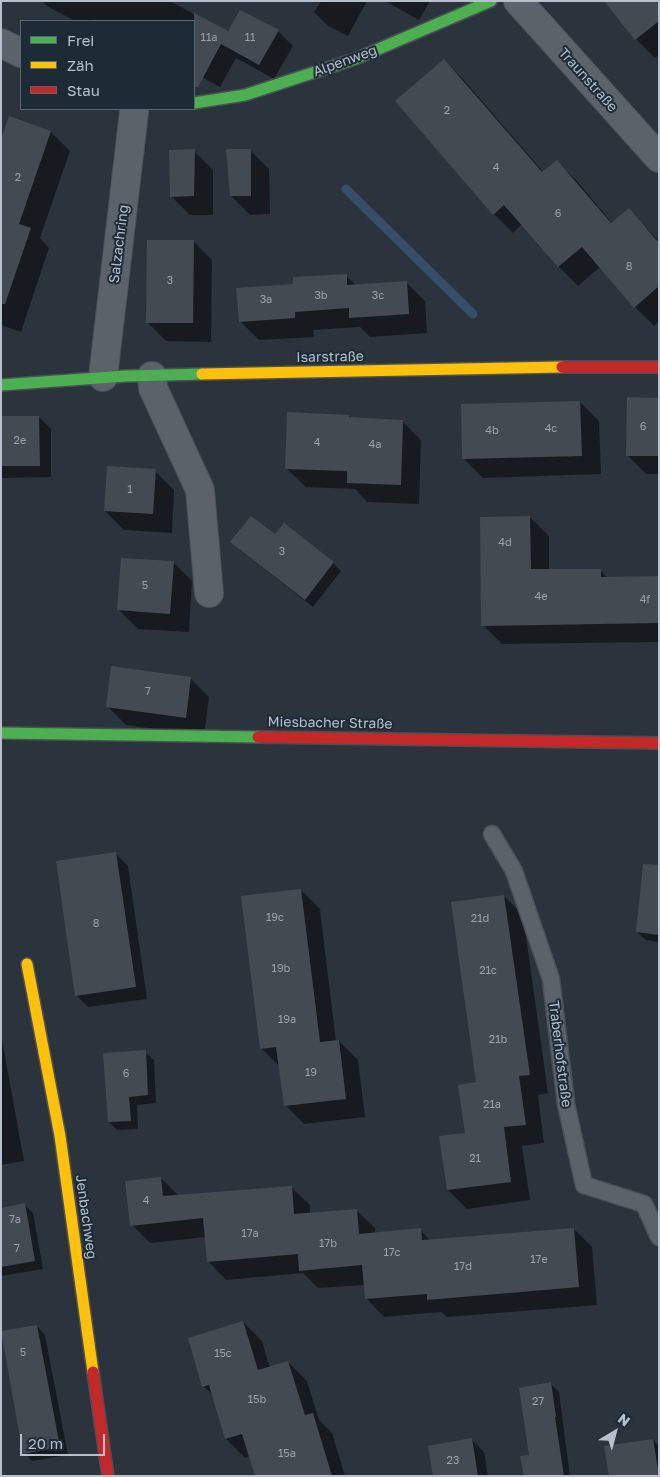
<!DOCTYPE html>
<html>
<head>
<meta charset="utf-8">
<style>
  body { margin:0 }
  #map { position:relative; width:660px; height:1477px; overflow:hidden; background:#2b343c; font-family:"Golos Text",sans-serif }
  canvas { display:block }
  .frame { position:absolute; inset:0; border:2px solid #b6c0cc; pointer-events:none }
  .legend { position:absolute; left:20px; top:20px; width:175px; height:90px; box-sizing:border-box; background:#1d2b37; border:1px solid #5a6773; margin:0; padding:6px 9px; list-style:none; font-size:15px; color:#b6c0cc }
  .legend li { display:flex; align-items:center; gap:10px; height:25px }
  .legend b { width:25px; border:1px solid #5a6773 }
  .north { position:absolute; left:590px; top:1407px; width:50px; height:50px; -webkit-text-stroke:4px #1d2b37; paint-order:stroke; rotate:37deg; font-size:14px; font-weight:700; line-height:20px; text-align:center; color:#b6c0cc }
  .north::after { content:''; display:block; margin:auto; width:18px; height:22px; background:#b6c0cc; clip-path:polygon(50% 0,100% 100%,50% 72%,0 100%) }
  .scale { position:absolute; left:20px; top:1434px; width:85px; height:22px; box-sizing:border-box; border:2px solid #b6c0cc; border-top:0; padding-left:6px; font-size:15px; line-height:18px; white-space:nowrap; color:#b6c0cc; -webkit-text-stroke:4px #1d2b37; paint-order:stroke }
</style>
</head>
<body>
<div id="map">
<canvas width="660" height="1477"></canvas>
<div class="frame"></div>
<ul class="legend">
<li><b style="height:6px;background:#4caf50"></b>Frei</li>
<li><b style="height:6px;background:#ffc107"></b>Zäh</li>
<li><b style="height:6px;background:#c62828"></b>Stau</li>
</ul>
<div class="north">N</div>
<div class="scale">20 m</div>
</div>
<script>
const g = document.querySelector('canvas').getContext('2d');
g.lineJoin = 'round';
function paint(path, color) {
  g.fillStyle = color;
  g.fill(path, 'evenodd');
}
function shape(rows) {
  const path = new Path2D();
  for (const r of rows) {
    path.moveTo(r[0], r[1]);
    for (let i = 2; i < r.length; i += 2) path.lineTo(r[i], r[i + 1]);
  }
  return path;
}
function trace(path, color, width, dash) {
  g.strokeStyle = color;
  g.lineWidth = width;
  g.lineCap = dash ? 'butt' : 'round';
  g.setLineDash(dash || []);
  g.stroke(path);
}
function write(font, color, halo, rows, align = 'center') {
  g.font = font + ' "Golos Text",sans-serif';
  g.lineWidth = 4;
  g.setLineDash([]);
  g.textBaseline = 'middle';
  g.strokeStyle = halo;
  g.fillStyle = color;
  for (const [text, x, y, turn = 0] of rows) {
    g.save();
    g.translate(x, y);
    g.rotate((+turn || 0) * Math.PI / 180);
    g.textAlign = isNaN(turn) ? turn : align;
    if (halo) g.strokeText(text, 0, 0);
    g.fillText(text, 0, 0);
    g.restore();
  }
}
const shadow = shape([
  [42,1,170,1,228,33,278,31,293,46,274,79,236,58,220,87,194,73,194,21,98,21,94,19,93,21,75,21,47,6],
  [321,1,367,1,348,36,328,26,314,12],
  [385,1,430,1,419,20],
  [659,1,659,55,655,58,636,39],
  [444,60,463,79,544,173,557,161,576,180,612,223,628,209,659,241,659,321,654,326,635,307,600,267,578,286,559,267,522,224,513,233,494,214],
  [10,118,51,132,70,151,40,238,49,248,21,332,1,325,1,143],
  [250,150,269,169,270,214,250,215,231,196],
  [194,151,213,170,213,215,190,215,171,196],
  [193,241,212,260,211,342,166,341,147,322],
  [346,276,356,285,406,282,425,301,427,333,370,337,360,327,313,330,314,337,259,340,240,321,294,286],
  [659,399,659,474,646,474,627,455],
  [580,402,599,421,601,474,483,478,464,459],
  [349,416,351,418,402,421,421,440,419,504,367,502,355,489,306,487,286,468],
  [1,417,39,417,51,429,51,477,1,478],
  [155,471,174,490,172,533,124,530,105,511],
  [530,517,549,536,549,570,600,570,609,579,659,578,659,642,502,644,483,625],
  [275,536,333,563,341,571,313,607,240,550,232,542],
  [173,562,192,581,189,632,138,629,119,610],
  [190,678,209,697,204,736,126,725,107,706],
  [116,854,128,866,147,999,88,1007,76,995],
  [659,886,659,942,646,940,637,932],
  [301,890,320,909,336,1042,339,1041,358,1060,365,1117,304,1124,285,1105,280,1067,261,1048],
  [504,896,523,915,548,1093,538,1095,544,1143,522,1146,530,1200,467,1209,448,1190,466,1134,477,1083],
  [1,1034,24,1161,1,1165],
  [145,1052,154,1060,156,1103,137,1105,138,1129,117,1130,109,1122],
  [161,1178,179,1196,291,1187,310,1205,310,1214,356,1210,375,1228,375,1234,420,1230,431,1241,574,1229,592,1247,597,1305,447,1317,441,1312,384,1317,366,1298,365,1285,318,1288,303,1273,226,1280,208,1261,206,1237,150,1243,132,1225],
  [25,1205,33,1213,43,1269,1,1276,1,1209],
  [243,1322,262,1341,270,1368,288,1362,307,1381,319,1420,332,1433,345,1476,256,1476,250,1456,245,1458,226,1439,214,1396,203,1386],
  [37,1326,45,1335,68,1455,32,1461,24,1453],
  [551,1384,559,1392,570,1476,525,1476],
  [472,1440,484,1452,488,1476,435,1476],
  [653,1440,659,1446,659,1476]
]);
const stream = shape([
  [346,189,473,314]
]);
const building = shape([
  [604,1,659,1,659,21,635,40],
  [240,10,279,30,259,65,221,44,198,87,194,87,194,13,228,31,227,33],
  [444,59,542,172,557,160,611,223,629,208,659,243,659,286,634,308,582,247,558,267,504,205,493,215,395,101],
  [9,116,51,131,19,224,31,228,5,304,1,304,1,139],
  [195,149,194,196,170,197,169,150],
  [226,149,251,149,251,196,230,196],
  [147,240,194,240,193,323,146,323],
  [347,274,347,285,407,281,409,314,349,318,349,308,295,312,295,318,239,322,236,288,293,284,293,277],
  [627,397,659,398,659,456,626,456],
  [580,401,582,456,462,459,461,404],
  [287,412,349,415,349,417,403,420,401,485,347,483,347,471,285,469],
  [1,416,39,416,40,466,1,466],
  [107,466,156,469,153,514,104,511],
  [251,516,275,534,284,523,334,562,305,600,230,542],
  [530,516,531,569,601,569,601,577,659,576,659,623,481,626,480,517],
  [121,558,174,561,170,614,117,610],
  [111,666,191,677,186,718,106,707],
  [116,852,136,987,75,996,56,861],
  [643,864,659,865,659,935,636,932],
  [301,889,320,1042,339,1040,346,1099,284,1106,276,1047,260,1049,241,896],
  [504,895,530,1075,519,1076,526,1125,504,1127,511,1182,447,1190,439,1136,465,1133,458,1085,476,1082,451,902],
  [146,1050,148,1095,129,1097,131,1121,108,1122,103,1053],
  [161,1177,163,1196,292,1186,294,1214,357,1209,359,1234,421,1228,422,1240,574,1228,579,1287,427,1300,427,1294,365,1299,362,1265,299,1271,298,1254,207,1262,203,1218,130,1226,125,1181],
  [25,1203,35,1261,1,1267,1,1208],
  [243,1321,258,1370,288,1361,305,1415,313,1413,332,1476,255,1476,242,1434,225,1439,209,1385,202,1387,188,1338],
  [37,1325,60,1447,23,1454,1,1331],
  [551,1382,556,1417,555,1417,564,1476,524,1476,520,1456,529,1455,519,1388],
  [472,1438,478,1476,433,1476,428,1446],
  [653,1439,659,1476,609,1476,604,1446]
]);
const lane = shape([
  [492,834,514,871,551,979,566,1104,584,1185,644,1204,659,1237]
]);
const street = shape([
  [518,1,659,158],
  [1,43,21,53],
  [152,376,153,388,200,490,209,593],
  [103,377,134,112]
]);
const fast = shape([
  [194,103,245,95,355,59,491,1],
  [1,385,126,376,202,374],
  [1,733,258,737]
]);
const slow = shape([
  [202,374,562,367],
  [27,964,60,1136,93,1372]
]);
const jam = shape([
  [562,367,659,367],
  [258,737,659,743],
  [93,1372,108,1476]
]);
const numberNames = [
  ["11a",209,38],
  ["11",250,38],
  ["2",447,111],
  ["4",496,168],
  ["2",18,178],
  ["6",558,214],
  ["8",629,267],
  ["3",170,281],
  ["3b",321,296],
  ["3c",378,296],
  ["3a",266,300],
  ["6",643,427],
  ["4c",551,429],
  ["4b",492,431],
  ["2e",20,441],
  ["4",317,443],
  ["4a",375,445],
  ["1",130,490],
  ["4d",505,543],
  ["3",282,552],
  ["5",145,586],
  ["4e",541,597],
  ["4f",645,600],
  ["7",148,692],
  ["19c",275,918],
  ["21d",480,919],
  ["8",96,924],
  ["19b",281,969],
  ["21c",488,971],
  ["19a",287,1020],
  ["21b",498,1040],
  ["19",311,1073],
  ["6",126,1074],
  ["21a",492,1105],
  ["21",475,1159],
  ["4",146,1201],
  ["7a",15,1220],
  ["17a",250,1234],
  ["17b",328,1244],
  ["7",17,1249],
  ["17c",392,1253],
  ["17e",539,1260],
  ["17d",463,1267],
  ["5",23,1353],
  ["15c",223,1354],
  ["15b",257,1400],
  ["27",538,1402],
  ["15a",287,1454],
  ["23",453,1461]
];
const streetNames = [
  ["Alpenweg",345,61,-20],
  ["Traunstraße",588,80,48],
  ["Salzachring",119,244,-83],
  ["Isarstraße",330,357,-1],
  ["Miesbacher Straße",330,723,1],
  ["Traberhofstraße",560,1054,83],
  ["Jenbachweg",86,1217,82]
];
paint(shadow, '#0007');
trace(stream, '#364e67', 9);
paint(building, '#434a51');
trace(lane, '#4a5056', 19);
trace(street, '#4a5056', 30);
trace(fast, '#4a5056', 14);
trace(slow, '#4a5056', 14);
trace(jam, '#4a5056', 14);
trace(lane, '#5c6269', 16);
trace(street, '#5c6269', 28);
trace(fast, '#4caf50', 11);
trace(slow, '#ffc107', 11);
trace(jam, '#c62828', 11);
write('11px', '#99a2ad', null, numberNames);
write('14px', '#b6c0cc', '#1d2b37', streetNames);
</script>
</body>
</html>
